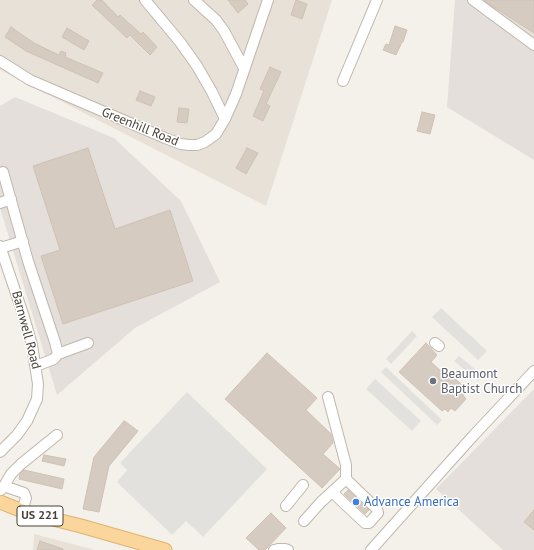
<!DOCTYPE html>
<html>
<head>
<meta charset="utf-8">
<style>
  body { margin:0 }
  canvas { display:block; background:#f4f0ea }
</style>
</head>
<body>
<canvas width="534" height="550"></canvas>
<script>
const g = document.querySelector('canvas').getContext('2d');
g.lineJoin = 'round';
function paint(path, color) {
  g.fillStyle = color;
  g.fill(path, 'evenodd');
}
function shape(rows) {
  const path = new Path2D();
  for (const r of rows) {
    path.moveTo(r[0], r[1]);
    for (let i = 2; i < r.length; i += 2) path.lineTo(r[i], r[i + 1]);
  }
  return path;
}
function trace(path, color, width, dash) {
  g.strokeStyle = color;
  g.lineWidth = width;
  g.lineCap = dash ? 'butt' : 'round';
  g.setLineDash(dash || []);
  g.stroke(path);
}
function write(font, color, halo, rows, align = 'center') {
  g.font = font + ' "PT Sans",sans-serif';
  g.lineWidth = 3;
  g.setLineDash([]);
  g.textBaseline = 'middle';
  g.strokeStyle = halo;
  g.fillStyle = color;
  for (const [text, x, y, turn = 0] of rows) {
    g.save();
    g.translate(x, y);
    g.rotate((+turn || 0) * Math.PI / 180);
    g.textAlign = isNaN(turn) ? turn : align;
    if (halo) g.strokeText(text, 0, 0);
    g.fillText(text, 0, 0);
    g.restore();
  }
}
const residential = shape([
  [0,0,332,0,266,206,0,70],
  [34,534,95,550,33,550]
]);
const industrial = shape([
  [455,0,534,0,534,160,447,107],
  [15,97,114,138,181,201,220,282,135,328,57,395,0,208,0,106],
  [534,389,534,550,503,550,436,489]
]);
const parking = shape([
  [441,308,487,351,478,360,432,317],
  [412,331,417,336,391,364,386,359],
  [459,356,483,376,478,381,454,361],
  [386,367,442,420,437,425,381,372],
  [375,379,421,421,412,431,366,389],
  [187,392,267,469,203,537,186,521,172,535,117,482,127,470,120,463]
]);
const building = shape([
  [97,0,102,0,118,17,120,15,141,34,143,32,157,47,150,55,130,35,127,38,92,5,97,0],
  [228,0,245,0,248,4,238,13,228,0],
  [296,0,307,4,302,19,291,15,296,0],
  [484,0,534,0,534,33,492,6,484,0],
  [395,26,407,30,403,42,402,42,396,55,383,50,386,44,389,45,395,26],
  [11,27,34,43,59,55,61,51,66,53,65,57,103,73,98,83,26,51,5,37,11,27],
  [67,28,89,41,84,50,62,37,67,28],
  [270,67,281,72,266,104,270,106,263,121,253,116,264,91,260,89,270,67],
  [140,91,155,97,151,106,136,100,140,91],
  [179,108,189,109,187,123,177,122,179,108],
  [422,112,435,115,430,134,417,131,422,112],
  [88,148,115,229,170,210,193,281,63,324,41,256,60,250,33,166,88,148],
  [247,148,258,153,246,174,236,168,247,148],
  [426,343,437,355,431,362,444,374,447,371,465,388,463,390,466,392,463,395,466,399,455,411,451,408,448,412,445,409,442,411,399,372,426,343],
  [267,353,317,398,306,410,331,434,333,443,323,454,340,469,322,488,225,399,267,353],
  [124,421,126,422,138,431,109,466,99,512,83,509,94,457,124,421],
  [44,455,66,459,64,466,42,461,44,455],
  [24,470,64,479,62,489,19,479,20,474,24,470],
  [348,490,369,510,365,514,344,494,348,490],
  [534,510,534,530,524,522,534,510],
  [271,513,286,528,265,550,259,550,246,538,271,513],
  [40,541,63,549,63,550,37,550,40,541]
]);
const minor = shape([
  [145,0,180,42,197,66,212,92,225,119],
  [194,0,216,20,224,31,244,68],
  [473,0,534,45],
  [0,61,30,80,165,138,181,144,189,145,197,145,205,142,216,134,225,119,236,94,268,0],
  [343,81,377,0],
  [3,172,28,261,55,342,58,354,54,359,36,366],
  [0,203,11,199],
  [0,246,24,317,32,345,38,384,37,399,27,421,17,435,0,452],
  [1,248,23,241],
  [435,343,439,346],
  [58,354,88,343],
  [328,397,346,465,346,479,377,509,378,513,369,523,365,523,332,492],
  [4,486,11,474,21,464,57,435],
  [1,490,4,486,24,493,26,498,22,511],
  [286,506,303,485],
  [304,521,321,502,346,479],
  [274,550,278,549,285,549,288,550],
  [371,550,473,436,534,371]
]);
const major = shape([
  [0,502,25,512,81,526,165,550]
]);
const markers = [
  [433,381,4,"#6b7280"],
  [356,502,4,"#3f7fe0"]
];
const shields = [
  [40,516,46]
];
const shieldNames = [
  ["US 221",40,516]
];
const streetNames = [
  ["Greenhill Road",140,127,22],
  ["Barnwell Road",26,330,75]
];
const worshipNames = [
  ["Beaumont",441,374],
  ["Baptist Church",441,389]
];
const shopNames = [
  ["Advance America",364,502]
];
paint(residential, '#e8e1d8');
paint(industrial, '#e4dfdb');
paint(parking, '#e3e1de');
paint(building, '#d6cbc0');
trace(building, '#d0c2b3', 1);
trace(minor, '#c0b7ad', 12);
trace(major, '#e0b26d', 15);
trace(minor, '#fff', 10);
trace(major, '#fad69d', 13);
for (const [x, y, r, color] of markers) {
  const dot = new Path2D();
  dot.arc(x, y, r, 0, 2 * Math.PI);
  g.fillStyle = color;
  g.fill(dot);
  trace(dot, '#fff', 1.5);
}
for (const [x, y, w] of shields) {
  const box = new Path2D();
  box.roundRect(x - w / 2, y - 10, w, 20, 3);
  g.fillStyle = '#fff';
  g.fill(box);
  trace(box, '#484038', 1);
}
write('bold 12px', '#484038', null, shieldNames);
write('13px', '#484038', '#fff', streetNames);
write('13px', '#5b616d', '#fff', worshipNames, 'left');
write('13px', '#366cbe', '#fff', shopNames, 'left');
</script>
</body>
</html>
